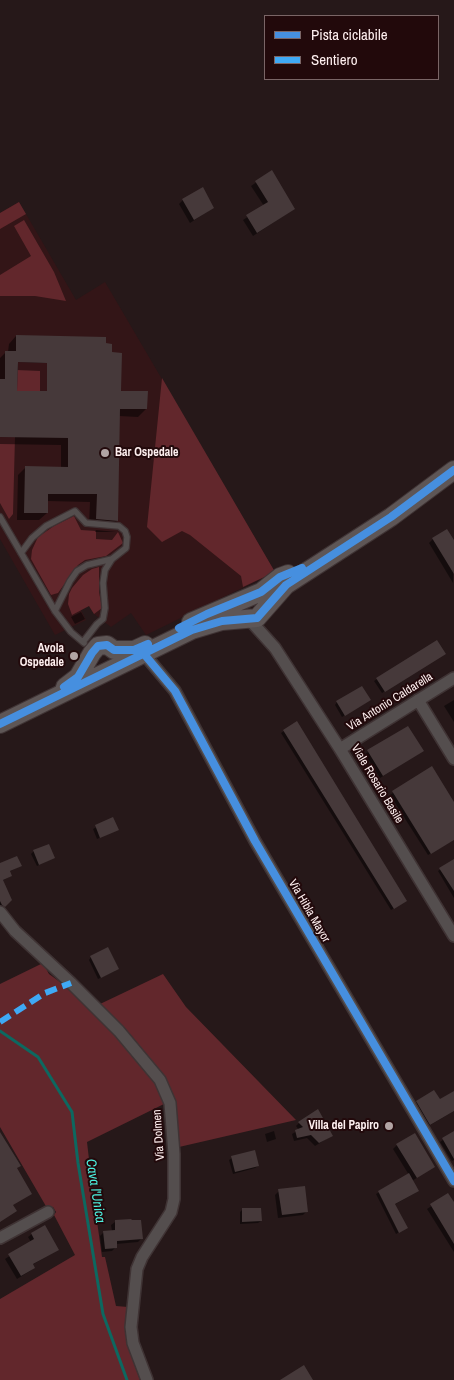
<!DOCTYPE html>
<html>
<head>
<meta charset="utf-8">
<style>
  body { margin:0 }
  #map { position:relative; width:454px; height:1380px; overflow:hidden; background:#261819; font-family:"Archivo Narrow",sans-serif }
  canvas { display:block }
  .legend { position:absolute; left:264px; top:15px; width:175px; height:65px; box-sizing:border-box; background:#22090b; border:1px solid #7a6566; margin:0; padding:6px 9px; list-style:none; font-size:15px; color:#feefef }
  .legend li { display:flex; align-items:center; gap:10px; height:25px }
  .legend b { width:25px; border:1px solid #7a6566 }
</style>
</head>
<body>
<div id="map">
<canvas width="454" height="1380"></canvas>
<ul class="legend">
<li><b style="height:6px;background:#468fdf"></b>Pista ciclabile</li>
<li><b style="height:6px;background:#3fa9f5"></b>Sentiero</li>
</ul>
</div>
<script>
const g = document.querySelector('canvas').getContext('2d');
g.lineJoin = 'round';
function paint(path, color) {
  g.fillStyle = color;
  g.fill(path, 'evenodd');
}
function shape(rows) {
  const path = new Path2D();
  for (const r of rows) {
    path.moveTo(r[0], r[1]);
    for (let i = 2; i < r.length; i += 2) path.lineTo(r[i], r[i + 1]);
  }
  return path;
}
function trace(path, color, width, dash) {
  g.strokeStyle = color;
  g.lineWidth = width;
  g.lineCap = dash ? 'butt' : 'round';
  g.setLineDash(dash || []);
  g.stroke(path);
}
function write(font, color, halo, rows, align = 'center') {
  g.font = font + ' "Archivo Narrow",sans-serif';
  g.lineWidth = 4;
  g.setLineDash([]);
  g.textBaseline = 'middle';
  g.strokeStyle = halo;
  g.fillStyle = color;
  for (const [text, x, y, turn = 0] of rows) {
    g.save();
    g.translate(x, y);
    g.rotate((+turn || 0) * Math.PI / 180);
    g.textAlign = isNaN(turn) ? turn : align;
    if (halo) g.strokeText(text, 0, 0);
    g.fillText(text, 0, 0);
    g.restore();
  }
}
const built = shape([
  [19,202,76,300,105,282,275,572,146,635,131,613,111,627,94,614,89,606,81,610,86,620,55,635,0,539,0,213]
]);
const green = shape([
  [19,202,26,214,0,229,0,213],
  [24,220,54,272,66,301,35,296,0,296,0,275,31,256,14,226],
  [18,362,47,363,47,391,17,391],
  [162,378,275,572,243,587,241,576,190,535,182,531,162,542,147,527],
  [0,437,15,437,13,514,9,519,0,503],
  [74,516,81,530,96,531,96,539,112,540,118,532,123,543,106,556,85,560,78,565,58,593,51,595,31,559,32,550,38,537,54,526],
  [99,567,99,592,102,608,94,614,89,606,72,615,68,604,69,594,72,588,83,575,92,569],
  [43,963,49,974,71,990,94,1012,156,1079,166,1103,87,1142,92,1185,102,1257,105,1257,116,1306,128,1307,126,1333,127,1344,140,1380,0,1380,0,1299,75,1255,54,1215,56,1212,53,1207,47,1208,0,1127,0,984],
  [163,974,186,1007,296,1120,179,1147,176,1104,165,1077,130,1034,100,1004]
]);
const shadow = shape([
  [271,172,294,209,253,236,243,220,264,206,251,186],
  [183,200,213,208,190,223,179,204],
  [16,336,120,392,146,409,138,417,119,416,117,521,109,528,89,526,90,502,47,501,47,513,39,520,17,520,18,475,26,467,61,468,61,445,0,444,0,358,6,352,8,352,9,344],
  [16,370,40,371,40,393,15,392],
  [96,530,116,532,95,532],
  [433,539,454,543,453,583,429,543],
  [81,612,85,619,75,624,71,617],
  [441,656,382,693,374,681,377,679],
  [454,700,454,722,444,706],
  [337,702,367,702,342,717,335,705],
  [407,727,420,753,380,778,365,754],
  [284,731,403,903,391,910,281,733],
  [432,768,454,803,454,840,428,855,390,795],
  [112,819,117,830,97,839,93,829],
  [34,851,53,858,37,866,31,854],
  [454,860,454,898,438,871],
  [0,864,20,866,9,872,11,876,2,881,10,900,2,908,0,908],
  [91,957,115,971,98,979,89,960],
  [454,1092,454,1111,427,1127,414,1105,417,1102,439,1101],
  [299,1123,331,1136,315,1146,307,1138,294,1141,292,1134,299,1130,296,1126],
  [274,1131,276,1139,267,1142,265,1134],
  [454,1132,454,1160,452,1161,440,1142],
  [397,1145,433,1167,412,1181,418,1191,415,1193,394,1205,407,1228,396,1234,376,1194,409,1175,393,1149],
  [232,1158,258,1166,255,1168,233,1174,229,1160],
  [279,1191,307,1211,303,1215,278,1218,275,1195],
  [448,1195,454,1205,454,1252,427,1209],
  [242,1210,261,1221,258,1223,240,1224,240,1212],
  [115,1222,142,1238,138,1242,116,1244,116,1247,112,1251,102,1252,100,1236,104,1232,112,1231,111,1225],
  [32,1234,58,1250,32,1265,34,1268,30,1271,17,1279,5,1259,31,1242,28,1237]
]);
const stream = shape([
  [0,1031,38,1057,72,1112,78,1163,103,1314,127,1380]
]);
const building = shape([
  [272,170,295,209,257,233,246,215,268,202,255,181],
  [203,187,214,208,194,220,182,199],
  [16,335,106,337,106,343,112,344,112,352,122,353,121,391,148,391,147,409,120,409,118,521,96,519,97,494,48,494,48,513,24,513,25,466,68,467,68,438,0,437,0,379,5,379,5,351,16,351],
  [18,362,47,363,47,391,17,391],
  [447,529,454,540,454,574,432,538],
  [437,640,446,654,385,692,376,678],
  [362,686,371,700,345,716,336,701],
  [297,721,407,901,394,909,283,730],
  [408,726,424,751,383,776,367,750],
  [432,766,454,802,454,840,431,854,392,791],
  [113,817,119,830,100,838,95,825],
  [49,844,55,858,39,865,33,850],
  [17,856,22,866,10,871,12,876,3,880,12,900,5,907,2,905,0,901,0,863],
  [454,859,454,891,439,868],
  [108,947,119,969,101,978,90,956],
  [434,1090,440,1099,454,1091,454,1111,430,1125,416,1101],
  [318,1109,333,1136,319,1143,311,1135,297,1138,295,1130,303,1127,298,1122],
  [454,1131,454,1159,442,1138],
  [0,1132,21,1166,17,1168,32,1194,13,1205,17,1211,0,1222],
  [415,1133,435,1167,417,1178,396,1144],
  [255,1150,259,1166,235,1172,231,1156],
  [409,1173,419,1191,395,1204,408,1228,399,1233,378,1191],
  [305,1186,308,1212,282,1215,278,1189],
  [448,1193,454,1202,454,1244,430,1204],
  [242,1208,261,1208,262,1221,242,1222],
  [131,1219,132,1220,141,1220,143,1239,117,1241,117,1248,105,1249,103,1231,115,1230,115,1220],
  [45,1225,59,1250,33,1264,35,1268,21,1276,8,1254,34,1239,31,1233],
  [304,1365,313,1380,280,1380]
]);
const lane = shape([
  [0,517,55,611,71,632,84,643],
  [21,553,32,538,46,526,75,511,86,523,119,526,125,531,127,537,126,548,112,559,105,570,103,583,105,608,103,619,97,624,83,642],
  [55,611,70,581,77,571,87,565,112,559]
]);
const street = shape([
  [249,619,275,648,340,749,454,936],
  [144,654,175,691,255,841,454,1181],
  [418,700,454,759],
  [340,749,454,678],
  [0,912,15,931,71,983,119,1031,160,1080,170,1103,174,1154,174,1199,171,1212,142,1257,137,1269,131,1327,133,1343,147,1380],
  [0,1238,48,1212]
]);
const primary = shape([
  [191,622,261,592,280,577,288,574],
  [65,687,78,677,92,653,98,646,107,645,114,650,134,650,145,645],
  [0,724,192,630,222,621,257,618,286,585,391,517,454,470]
]);
const quiet = shape([
  [0,1022,45,993,71,983]
]);
const cycleway = shape([
  [179,628,207,614,261,592,280,577,302,568],
  [144,654,175,691,255,841,454,1181],
  [64,687,78,677,92,653,98,646,107,645,114,650,134,650,148,644],
  [0,724,192,630,222,621,257,618,286,585,391,517,454,470]
]);
const markers = [
  [105,453,5,"#b2a4a4"],
  [74,656,5,"#b2a4a4"],
  [389,1126,5,"#b2a4a4"]
];
const poiNames = [
  ["Bar Ospedale",115,453,"left"],
  ["Avola",64,649],
  ["Ospedale",64,663],
  ["Villa del Papiro",379,1126]
];
const streetNames = [
  ["Via Antonio Caldarella",390,702,-32],
  ["Viale Rosario Basile",377,784,59],
  ["Via Hibla Mayor",309,911,60],
  ["Via Dolmen",159,1135,-94]
];
const waterNames = [
  ["Cava l'Unica",95,1191,81]
];
paint(built, '#331517');
paint(green, '#62272c');
paint(shadow, '#0007');
trace(stream, '#0d6860', 3);
paint(building, '#46393a');
trace(lane, '#3f3334', 8);
trace(street, '#3f3334', 14);
trace(primary, '#3f3334', 20);
trace(lane, '#544e4e', 5.5);
trace(street, '#544e4e', 11);
trace(primary, '#5e5656', 18);
trace(quiet, '#3fa9f5', 6, [12, 6]);
trace(cycleway, '#468fdf', 8);
for (const [x, y, r, color] of markers) {
  const dot = new Path2D();
  dot.arc(x, y, r, 0, 2 * Math.PI);
  g.fillStyle = color;
  g.fill(dot);
  trace(dot, '#22090b', 2);
}
write('bold 12px', '#feefef', '#22090b', poiNames, 'right');
write('12px', '#feefef', '#22090b', streetNames);
write('italic 14px', '#4cefde', '#22090b', waterNames);
</script>
</body>
</html>
